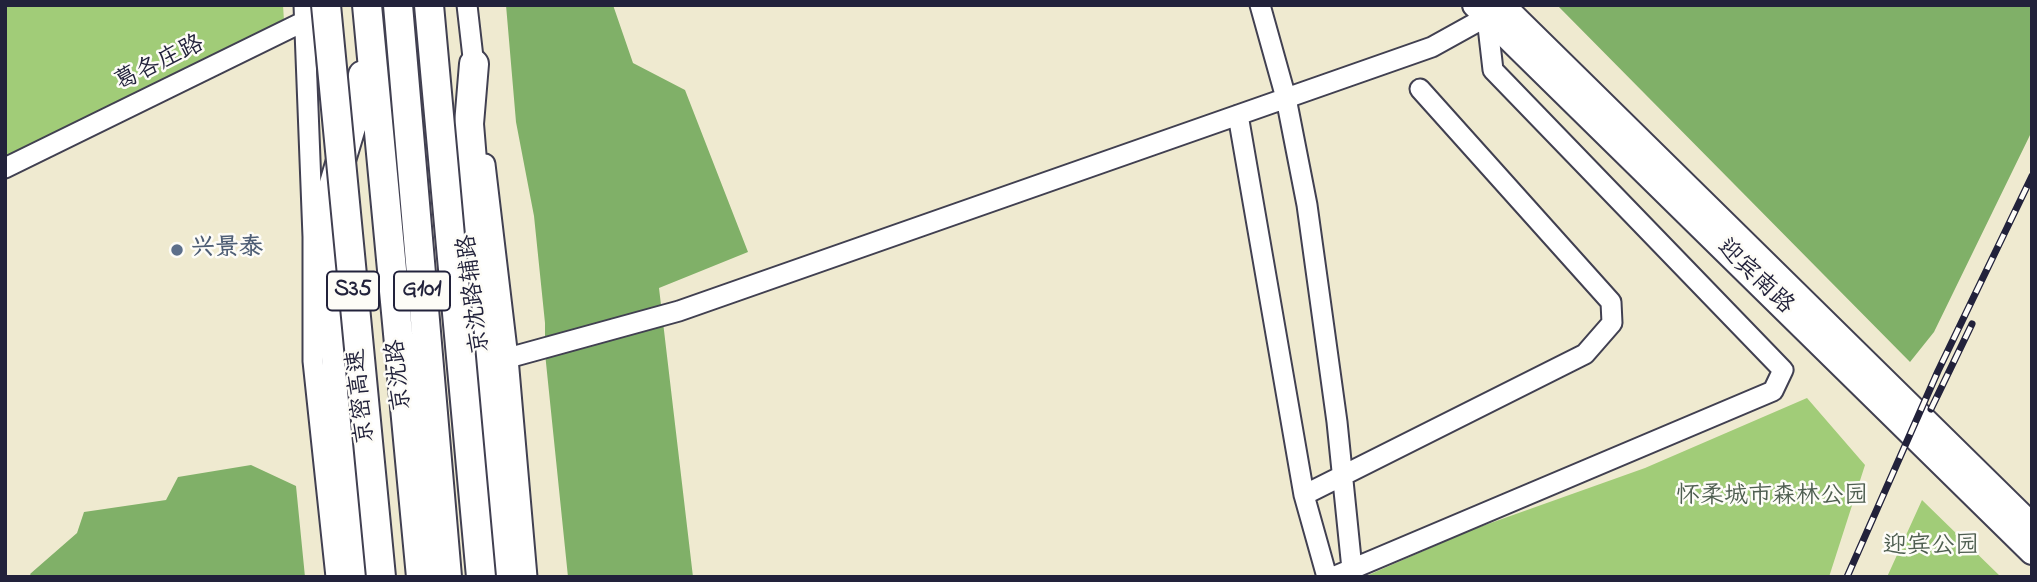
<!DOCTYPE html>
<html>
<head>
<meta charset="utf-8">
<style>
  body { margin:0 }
  #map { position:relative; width:2037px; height:582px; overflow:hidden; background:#efead0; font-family:"Indie Flower",sans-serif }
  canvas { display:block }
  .frame { position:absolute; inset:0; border:7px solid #22223b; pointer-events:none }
</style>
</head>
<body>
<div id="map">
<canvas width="2037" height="582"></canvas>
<div class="frame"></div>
</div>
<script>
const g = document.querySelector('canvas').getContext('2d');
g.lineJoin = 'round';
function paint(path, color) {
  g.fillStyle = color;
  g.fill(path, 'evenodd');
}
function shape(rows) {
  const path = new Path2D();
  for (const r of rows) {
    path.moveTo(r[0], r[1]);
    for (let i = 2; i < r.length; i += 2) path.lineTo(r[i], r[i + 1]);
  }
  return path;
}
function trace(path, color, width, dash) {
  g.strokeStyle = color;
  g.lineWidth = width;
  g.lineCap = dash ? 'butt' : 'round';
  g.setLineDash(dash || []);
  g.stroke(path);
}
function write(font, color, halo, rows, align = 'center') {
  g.font = font + ' "Indie Flower","LXGW WenKai TC",sans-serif';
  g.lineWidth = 5;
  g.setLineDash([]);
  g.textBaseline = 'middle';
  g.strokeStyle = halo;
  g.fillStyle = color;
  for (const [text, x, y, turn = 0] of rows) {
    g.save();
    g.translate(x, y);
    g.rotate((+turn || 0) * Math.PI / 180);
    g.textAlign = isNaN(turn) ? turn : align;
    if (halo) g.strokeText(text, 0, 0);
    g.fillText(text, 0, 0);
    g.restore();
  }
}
const green = shape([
  [5,5,283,5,284,21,5,160],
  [1807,398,1865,465,1829,577,1364,577,1471,530,1645,468],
  [1922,500,2001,577,1887,577]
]);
const forest = shape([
  [506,5,613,5,633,63,685,90,748,252,659,288,693,577,568,577,545,353,545,323,534,216,516,122],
  [1557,5,2032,5,2032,131,1934,332,1910,362],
  [251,465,296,486,305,577,32,577,30,574,77,533,84,512,166,500,178,477]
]);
const minor = shape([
  [304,5,313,237,313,361,336,577],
  [467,5,475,75],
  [1260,5,1286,98,1307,205,1337,422,1352,569],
  [1238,115,1304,495,1327,577],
  [485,164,508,358,527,577],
  [5,168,315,16],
  [508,358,679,311,1432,47,1497,11],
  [1304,495,1585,354,1612,323,1611,302,1420,89],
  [1333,577,1773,391,1783,370,1493,70,1487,18]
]);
const major = shape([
  [1475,5,2032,552],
  [1502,5,2032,526]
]);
const highway = shape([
  [367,5,421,577],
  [398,5,447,577],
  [474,64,469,124,506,577],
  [354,577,338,393,329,229,333,187,358,104,363,75]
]);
const rail = shape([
  [1931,409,1972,324],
  [1847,577,1938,371,2032,176]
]);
const highwayBridge = shape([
  [326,5,381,577],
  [429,5,481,577]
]);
const markers = [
  [177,250,7,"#5c6f8a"]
];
const shields = [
  [353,291,52],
  [422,291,56]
];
const shieldNames = [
  ["S35",353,291],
  ["G101",422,291]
];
const streetNames = [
  ["葛各庄路",160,65,-26],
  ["迎宾南路",1754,278,44],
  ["京沈路辅路",476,294,-97],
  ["京沈路",401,375,-96],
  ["京密高速",363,396,-96]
];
const serviceNames = [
  ["兴景泰",191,250]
];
const parkNames = [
  ["怀柔城市森林公园",1772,498],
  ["迎宾公园",1931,548]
];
paint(green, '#a1cc78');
paint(forest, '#80b068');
trace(minor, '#414051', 23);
trace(major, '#414051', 28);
trace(highway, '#414051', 32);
trace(minor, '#fff', 19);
trace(major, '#fff', 24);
trace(highway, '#fff', 28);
trace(rail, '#22223b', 7);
trace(rail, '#fdfcf7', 4.5, [13]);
trace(highwayBridge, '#414051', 32, []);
trace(highwayBridge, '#fff', 28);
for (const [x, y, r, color] of markers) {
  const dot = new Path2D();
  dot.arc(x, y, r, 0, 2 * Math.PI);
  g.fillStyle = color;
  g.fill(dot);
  trace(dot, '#fdfcf7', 2.5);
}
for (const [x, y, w] of shields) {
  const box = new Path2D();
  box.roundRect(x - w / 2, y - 19.5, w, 39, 5);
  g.fillStyle = '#fdfcf7';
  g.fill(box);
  trace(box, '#22223b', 2);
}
write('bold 23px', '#22223b', null, shieldNames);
write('24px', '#22223b', '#fdfcf7', streetNames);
write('bold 24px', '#4e5e75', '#fdfcf7', serviceNames, 'left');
write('24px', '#4e5e50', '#fdfcf7', parkNames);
</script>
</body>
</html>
